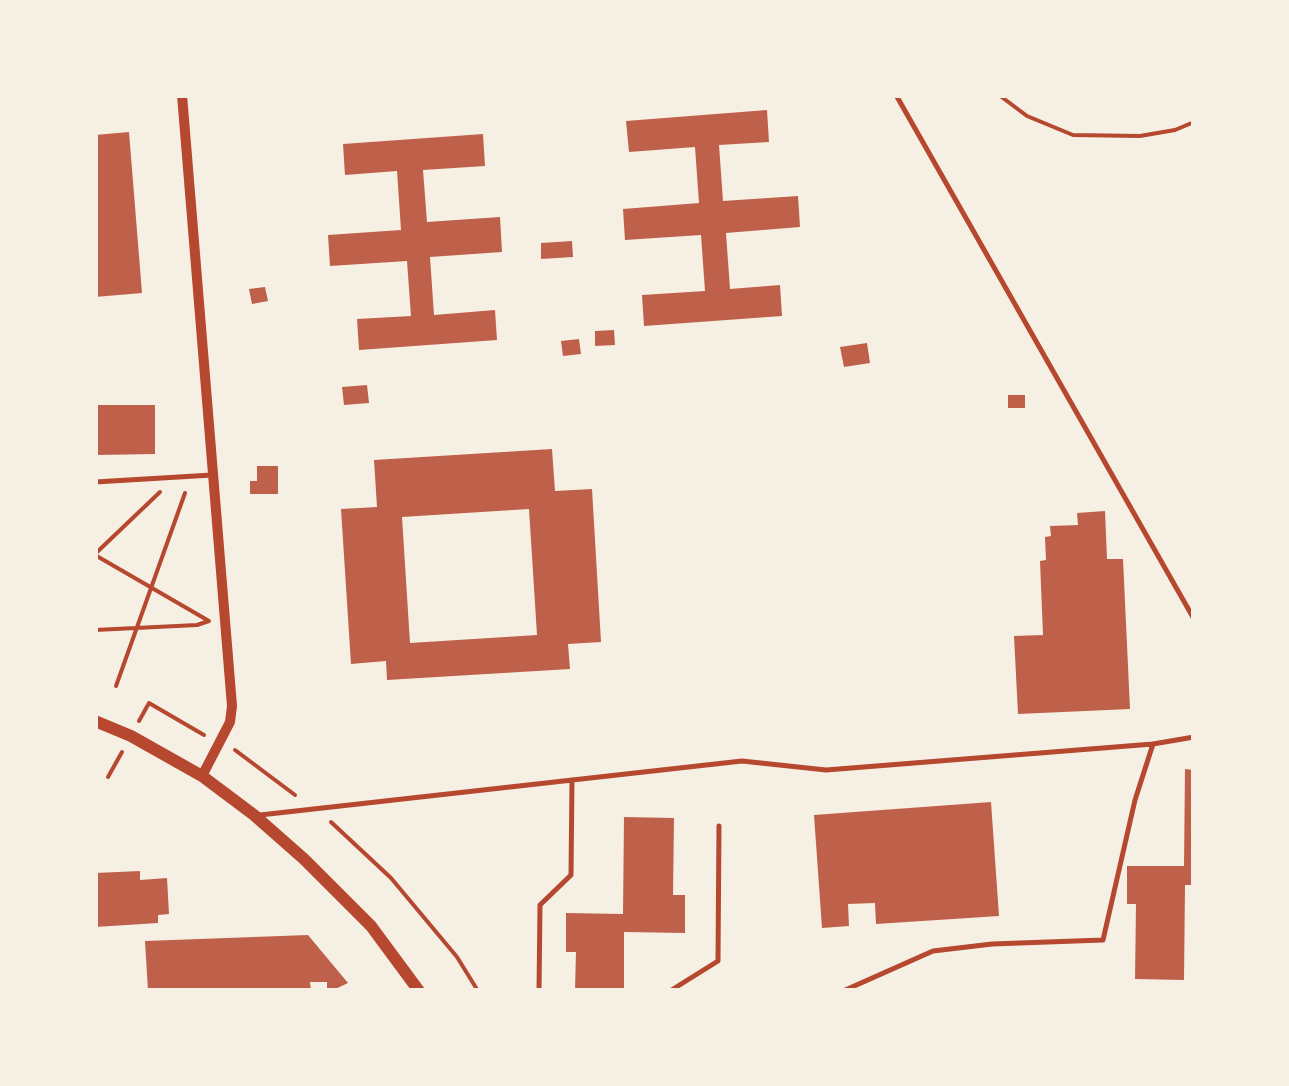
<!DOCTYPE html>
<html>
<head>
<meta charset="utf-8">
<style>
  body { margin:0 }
  #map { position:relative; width:1289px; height:1086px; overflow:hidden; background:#f6efe4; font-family:Rubik,sans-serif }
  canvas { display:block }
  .frame { position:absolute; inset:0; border:98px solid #f6efe4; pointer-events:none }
</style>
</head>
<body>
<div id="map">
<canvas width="1289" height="1086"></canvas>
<div class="frame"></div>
</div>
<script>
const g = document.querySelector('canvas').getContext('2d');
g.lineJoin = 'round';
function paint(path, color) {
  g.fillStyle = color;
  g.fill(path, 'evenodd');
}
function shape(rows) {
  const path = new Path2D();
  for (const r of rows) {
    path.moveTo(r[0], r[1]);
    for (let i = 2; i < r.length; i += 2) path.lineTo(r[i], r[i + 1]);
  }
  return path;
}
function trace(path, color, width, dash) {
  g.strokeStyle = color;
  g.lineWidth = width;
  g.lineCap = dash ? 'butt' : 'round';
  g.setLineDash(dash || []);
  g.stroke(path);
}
const building = shape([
  [767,110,769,142,719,145,723,201,798,196,800,227,726,233,730,289,780,285,782,316,644,326,642,295,705,291,701,235,625,240,623,209,699,203,695,147,629,152,626,121],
  [129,132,142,293,95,297,95,135],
  [483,134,485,166,423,170,427,222,500,217,502,252,430,257,434,315,495,310,497,340,359,350,357,319,411,316,407,261,330,266,328,235,401,230,397,171,345,175,343,144],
  [572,241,573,257,541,259,541,243],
  [265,287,268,301,252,304,249,289],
  [614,330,615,345,595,346,595,331],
  [579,339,581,354,563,356,561,341],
  [867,343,870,363,844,367,840,347],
  [367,385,369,403,344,405,342,387],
  [1008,395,1025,395,1025,408,1008,408],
  [95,405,155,405,155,454,95,455],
  [552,449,555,491,592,489,601,642,568,644,570,669,387,680,386,661,351,664,341,509,377,507,374,460],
  [529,509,537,635,410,643,402,517],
  [257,466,278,466,278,494,250,494,250,481,257,481],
  [1105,511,1107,559,1123,559,1130,709,1018,714,1014,636,1043,635,1040,561,1046,560,1045,537,1051,536,1050,526,1078,525,1077,513],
  [1185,769,1194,770,1194,885,1185,885,1184,980,1135,979,1136,904,1127,904,1127,866,1184,866],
  [991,802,999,916,876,924,875,903,848,904,849,926,822,928,814,815],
  [624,817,674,818,673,895,685,895,685,933,624,932,624,991,575,991,576,952,566,952,566,913,623,914],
  [140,871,140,880,167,878,169,914,158,915,158,923,95,927,95,873],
  [308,935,348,983,331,991,327,991,327,982,310,982,311,991,148,991,145,941]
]);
const path = shape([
  [999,95,1027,116,1073,135,1140,136,1175,130,1194,122],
  [95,554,160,492],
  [95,555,209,621],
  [95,630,197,625,209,621],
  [116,686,185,493],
  [139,721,149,703,204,735],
  [235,750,295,795],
  [108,777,122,752],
  [331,822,391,878,457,957,478,991]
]);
const service = shape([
  [896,95,1194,619],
  [95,482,212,475],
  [260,815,742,761,826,770,1153,744],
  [539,991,540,905,571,875,572,780],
  [670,991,718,961,719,826],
  [843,991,933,951,992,944,1103,940,1135,800,1153,744,1194,737]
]);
const minor = shape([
  [182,95,232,706,230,722,202,776]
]);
const tertiary = shape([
  [95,721,131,736,202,776,254,815,304,859,371,926,419,991]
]);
paint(building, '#bf614a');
trace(path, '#b5482f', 4);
trace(service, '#b5482f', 5);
trace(minor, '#b5482f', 10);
trace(tertiary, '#b5482f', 12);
</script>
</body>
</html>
